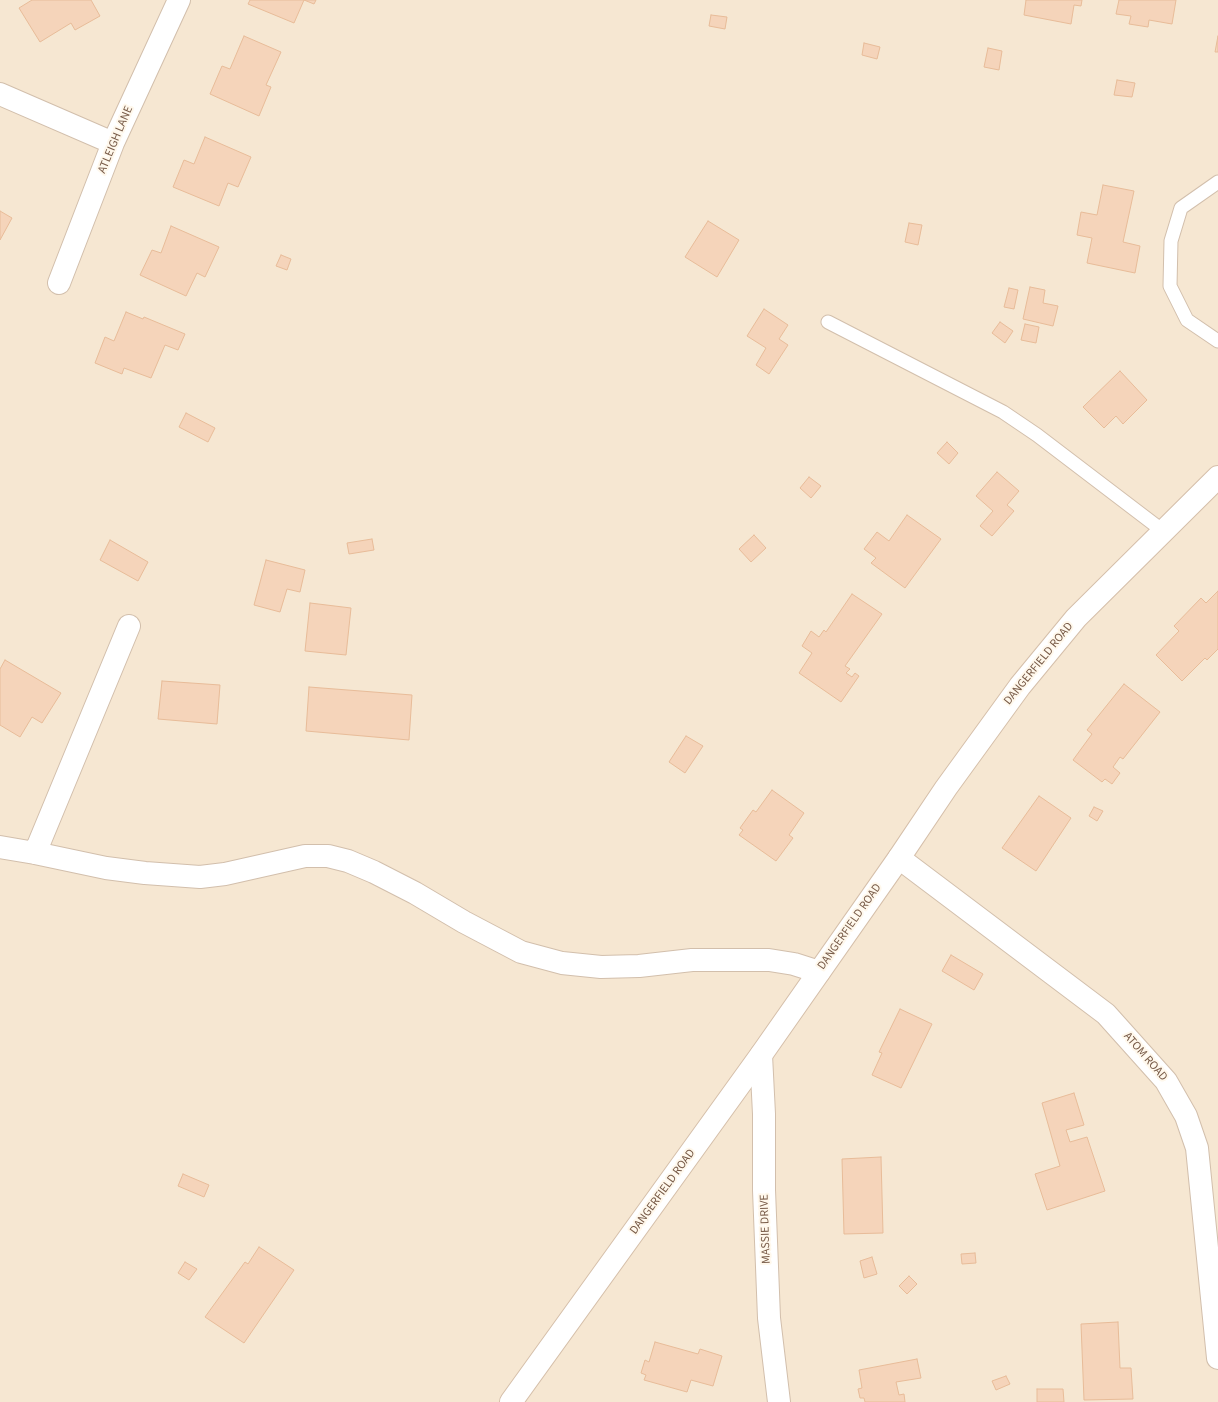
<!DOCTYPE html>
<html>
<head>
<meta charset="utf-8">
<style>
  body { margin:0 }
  canvas { display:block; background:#fef5e4 }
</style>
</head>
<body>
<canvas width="1218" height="1402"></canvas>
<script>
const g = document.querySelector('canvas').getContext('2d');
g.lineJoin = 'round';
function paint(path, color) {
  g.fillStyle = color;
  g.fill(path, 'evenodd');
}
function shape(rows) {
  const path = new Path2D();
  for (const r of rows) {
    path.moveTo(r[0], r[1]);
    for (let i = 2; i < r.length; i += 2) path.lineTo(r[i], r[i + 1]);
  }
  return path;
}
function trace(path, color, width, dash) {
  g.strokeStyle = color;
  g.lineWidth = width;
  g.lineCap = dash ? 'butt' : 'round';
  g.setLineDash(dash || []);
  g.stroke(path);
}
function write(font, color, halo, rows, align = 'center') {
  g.font = font + ' "Source Sans 3",sans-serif';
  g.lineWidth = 4;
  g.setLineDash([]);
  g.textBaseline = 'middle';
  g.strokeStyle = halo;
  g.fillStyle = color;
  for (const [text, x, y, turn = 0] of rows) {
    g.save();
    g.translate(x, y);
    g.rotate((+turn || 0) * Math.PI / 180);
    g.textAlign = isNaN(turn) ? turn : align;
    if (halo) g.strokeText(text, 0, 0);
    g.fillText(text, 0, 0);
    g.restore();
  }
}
const residential = shape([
  [0,0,1218,0,1218,1402,0,1402]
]);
const building = shape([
  [32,0,91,0,100,16,75,30,71,23,40,42,19,8,32,0],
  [250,0,316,0,314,4,304,0,294,23,248,4,250,0],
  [1026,0,1082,0,1081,6,1074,5,1071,24,1024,15,1026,0],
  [1119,0,1176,0,1172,24,1149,20,1148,27,1129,24,1131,16,1116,14,1119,0],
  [711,15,727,17,725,29,709,26,711,15],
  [244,36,281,52,266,85,271,87,259,116,210,94,222,66,230,69,244,36],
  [1218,36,1218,52,1215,52,1218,36],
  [864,43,880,47,877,59,862,55,864,43],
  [988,48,1002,51,999,70,984,67,988,48],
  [1117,80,1135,83,1132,97,1114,95,1117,80],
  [205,137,251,157,238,187,228,183,219,206,173,187,184,160,194,164,205,137],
  [1103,185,1134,191,1123,242,1140,246,1135,273,1087,263,1092,238,1077,235,1081,212,1097,215,1103,185],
  [0,211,12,218,0,240,0,211],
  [708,221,739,240,717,277,685,257,708,221],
  [909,223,922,225,918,245,905,242,909,223],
  [171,226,219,247,205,277,197,273,186,296,140,275,152,250,161,253,171,226],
  [281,255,291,259,287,270,276,266,281,255],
  [1030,287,1045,290,1043,303,1058,306,1053,326,1023,319,1030,287],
  [1009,288,1018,290,1014,309,1004,307,1009,288],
  [764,309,788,325,779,339,788,345,769,374,756,365,766,348,747,336,764,309],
  [126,312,143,319,144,317,185,334,178,350,165,345,151,378,124,368,122,374,95,363,105,337,114,341,126,312],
  [1000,322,1013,331,1005,343,992,333,1000,322],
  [1025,324,1039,327,1036,343,1021,340,1025,324],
  [1120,371,1147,400,1123,424,1116,416,1104,428,1083,407,1120,371],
  [186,413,215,428,208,442,179,427,186,413],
  [947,442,958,453,949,464,937,453,947,442],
  [997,472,1019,491,1007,505,1014,511,992,536,980,526,993,511,976,496,997,472],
  [809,477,821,486,811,498,800,488,809,477],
  [907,515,941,539,905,588,871,563,876,558,864,549,877,532,889,541,907,515],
  [754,535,766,548,751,562,739,549,754,535],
  [372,539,374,550,349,554,347,543,372,539],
  [110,540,148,562,138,581,100,560,110,540],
  [266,560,305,570,300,592,287,589,280,612,254,605,266,560],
  [1218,591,1218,649,1207,660,1205,658,1182,681,1156,655,1179,631,1174,626,1201,598,1206,603,1218,591],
  [852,594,882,614,845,666,850,669,846,673,852,677,855,673,859,676,841,702,799,673,812,653,802,646,811,631,819,637,824,630,826,632,852,594],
  [310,603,351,608,346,655,305,651,310,603],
  [5,660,61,693,42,723,32,717,20,737,0,725,0,669,5,660],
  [162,681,220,685,217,724,158,719,162,681],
  [1124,684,1160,712,1123,759,1120,757,1113,767,1120,773,1112,784,1105,779,1102,782,1073,760,1092,734,1087,730,1124,684],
  [309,687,412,695,409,740,306,731,309,687],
  [686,736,703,746,685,773,669,762,686,736],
  [772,790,804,813,789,835,793,838,776,861,739,835,743,830,740,828,753,810,756,812,772,790],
  [1039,796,1071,818,1036,871,1002,848,1039,796],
  [1094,807,1103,811,1097,821,1089,816,1094,807],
  [951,955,983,974,974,990,942,971,951,955],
  [900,1009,932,1024,901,1088,872,1075,882,1053,879,1052,900,1009],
  [1074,1093,1084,1125,1066,1130,1070,1142,1087,1137,1105,1191,1047,1210,1035,1174,1060,1166,1042,1103,1074,1093],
  [881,1157,883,1233,844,1234,842,1159,881,1157],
  [183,1174,209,1185,204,1197,178,1186,183,1174],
  [259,1247,294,1270,244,1343,205,1317,245,1262,248,1264,259,1247],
  [975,1253,976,1263,962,1264,961,1254,975,1253],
  [872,1257,877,1274,864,1278,860,1261,872,1257],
  [185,1262,197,1269,189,1280,178,1273,185,1262],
  [909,1276,917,1284,907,1294,899,1286,909,1276],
  [1118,1322,1120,1368,1131,1368,1133,1399,1084,1400,1081,1324,1118,1322],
  [655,1342,698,1354,700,1349,722,1356,713,1386,691,1380,687,1392,644,1380,646,1375,641,1373,645,1360,649,1362,655,1342],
  [917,1359,921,1378,896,1382,899,1395,904,1394,905,1402,865,1402,864,1398,860,1398,858,1389,862,1388,859,1370,917,1359],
  [1006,1376,1010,1384,996,1390,992,1381,1006,1376],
  [1037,1389,1063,1389,1064,1402,1037,1402,1037,1389]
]);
const lane = shape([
  [1218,182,1181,208,1171,241,1170,286,1187,320,1218,341],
  [828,322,1003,412,1037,435,1163,531]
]);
const street = shape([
  [0,94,113,143],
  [59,283,113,143,179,0],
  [0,847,35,853,106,868,145,873,200,877,225,874,305,856,328,856,348,861,374,872,415,893,464,922,521,952,562,963,601,967,639,966,692,960,769,960,794,964,819,972],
  [35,853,129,626],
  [899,858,1106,1014,1166,1081,1186,1116,1197,1148,1218,1358],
  [761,1055,764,1114,764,1190,769,1318,779,1402]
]);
const secondary = shape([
  [511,1402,761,1055,899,858,946,788,1020,686,1076,618,1218,477]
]);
const streetNames = [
  ["ATLEIGH LANE",116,140,-67],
  ["DANGERFIELD ROAD",1039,664,-51],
  ["DANGERFIELD ROAD",850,927,-55],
  ["ATOM ROAD",1145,1057,49],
  ["DANGERFIELD ROAD",663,1192,-54],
  ["MASSIE DRIVE",766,1229,-92]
];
paint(residential, '#f6e7d2');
paint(building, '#f5d4ba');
trace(building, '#e8bc99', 1);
trace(lane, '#d2bfac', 15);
trace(street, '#d2bfac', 24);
trace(secondary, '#d5bfaa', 24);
trace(lane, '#fff', 13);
trace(street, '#fff', 22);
trace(secondary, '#fff', 22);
write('12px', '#785b48', '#fff8ec', streetNames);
</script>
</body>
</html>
